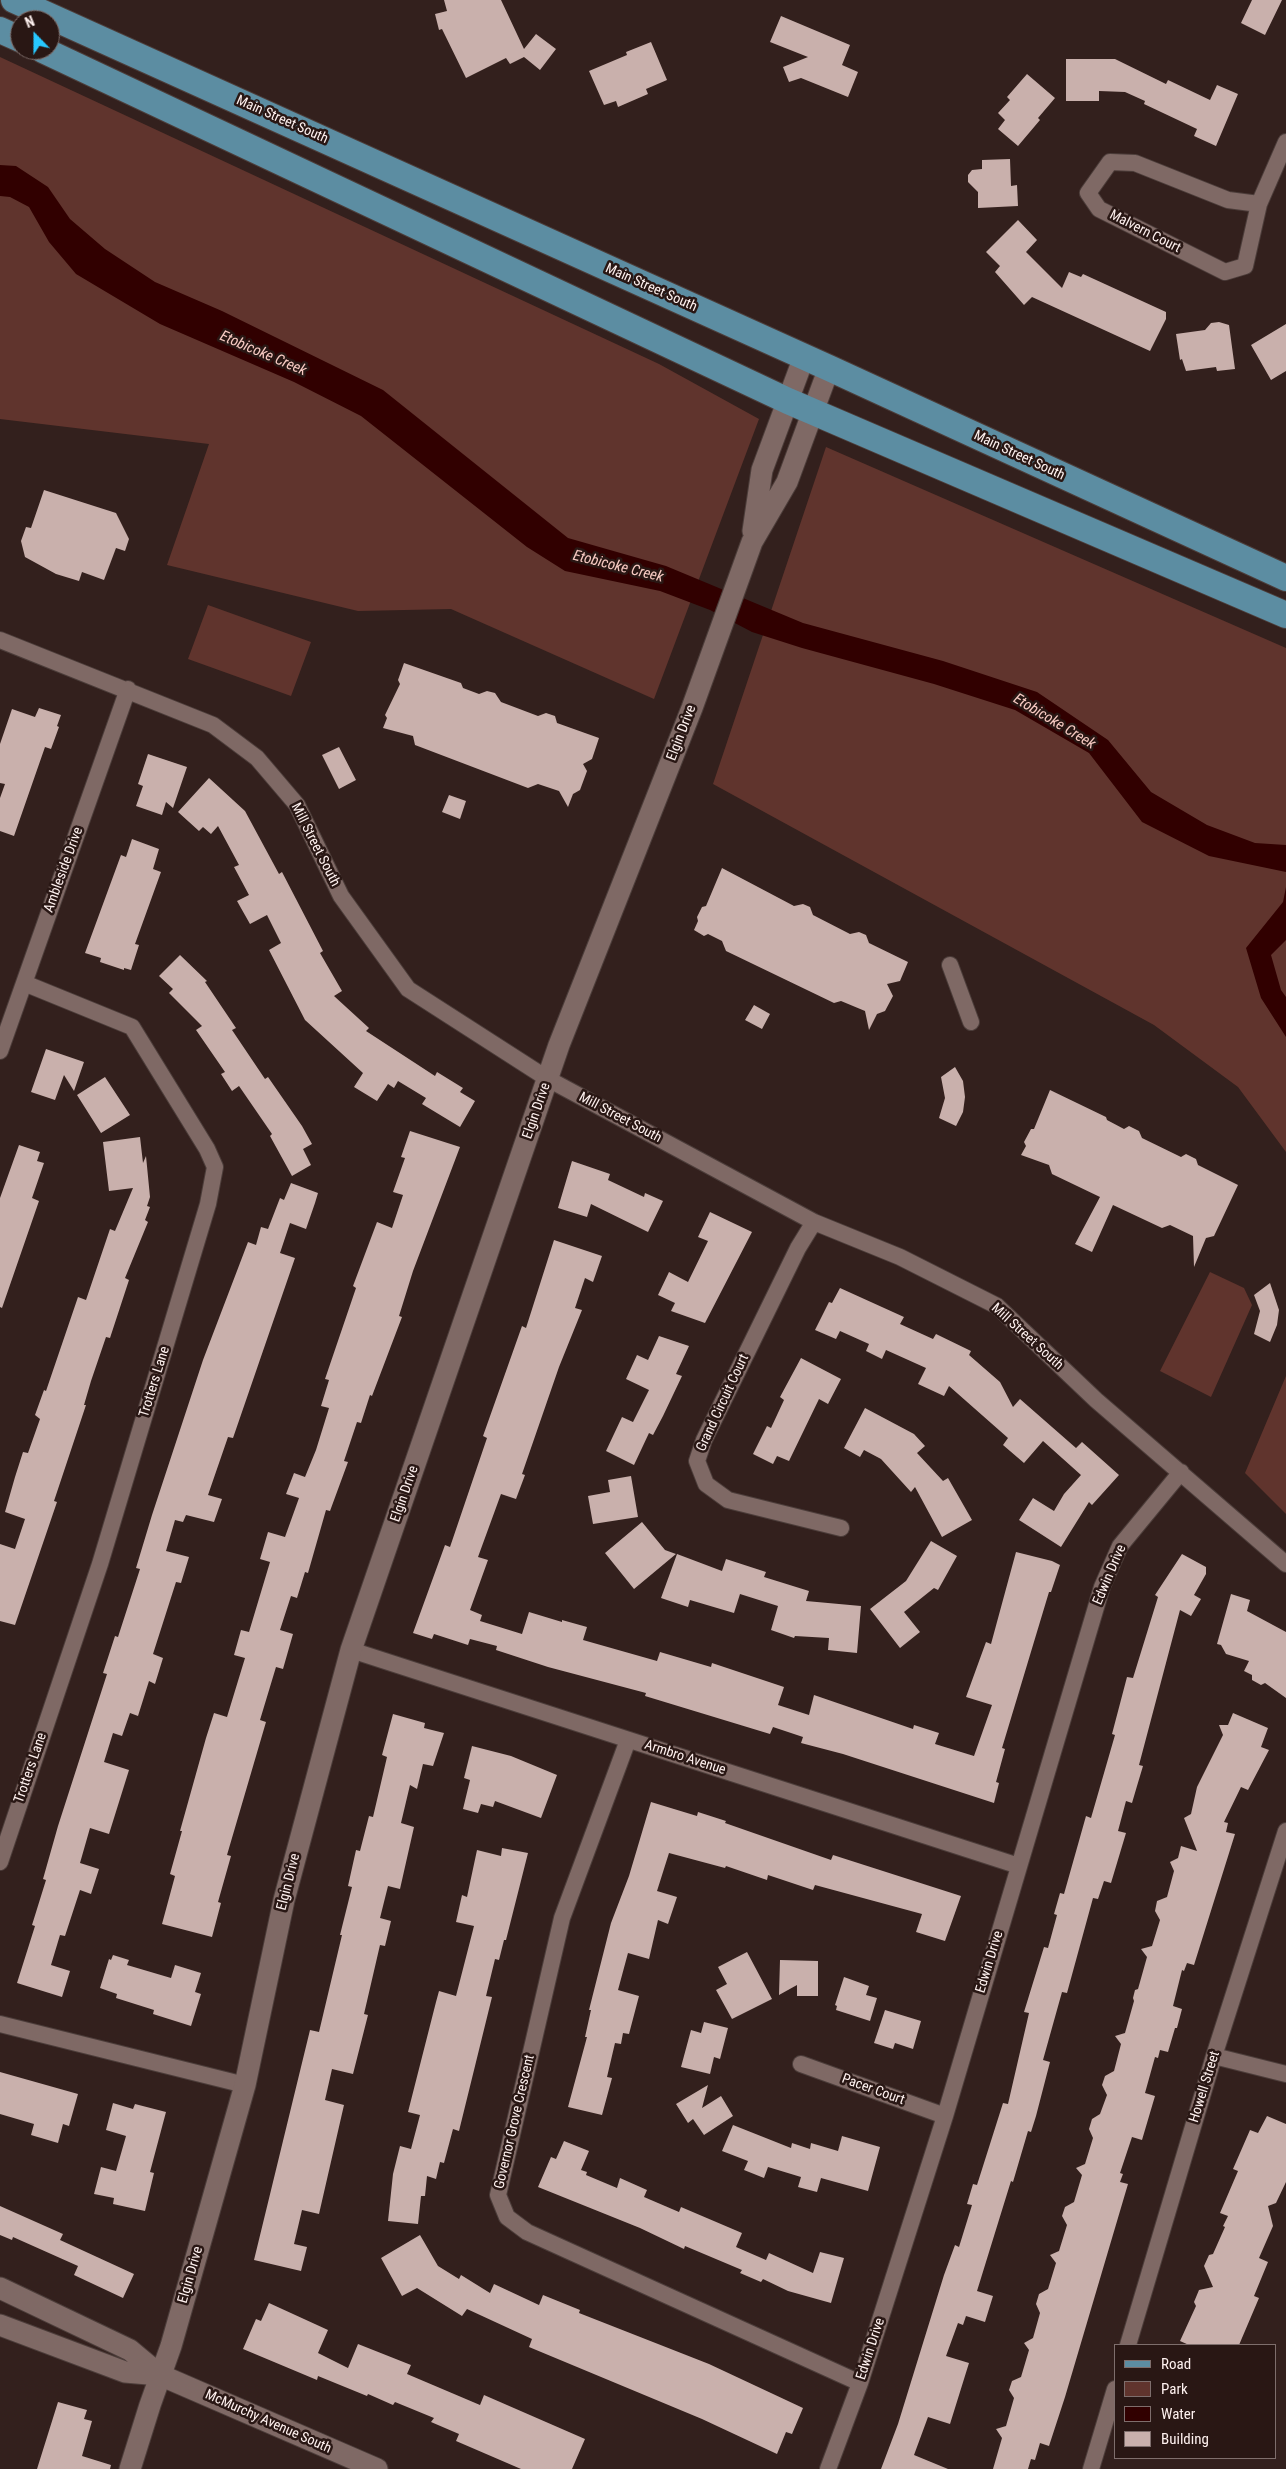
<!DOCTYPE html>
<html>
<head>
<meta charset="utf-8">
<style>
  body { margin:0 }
  #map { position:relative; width:1286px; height:2469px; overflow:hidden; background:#33201d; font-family:"Roboto Condensed",sans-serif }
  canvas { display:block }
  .legend { position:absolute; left:1114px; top:2344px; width:162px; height:115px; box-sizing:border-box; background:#291714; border:1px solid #7e6e6c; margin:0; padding:6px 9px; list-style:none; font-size:15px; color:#fef1ef }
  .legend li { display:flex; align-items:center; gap:10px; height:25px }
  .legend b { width:25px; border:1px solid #7e6e6c }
  .north { position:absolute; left:10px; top:10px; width:50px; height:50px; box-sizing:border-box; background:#291714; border:1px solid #7e6e6c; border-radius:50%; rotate:338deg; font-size:14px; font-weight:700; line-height:20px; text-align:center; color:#fef1ef }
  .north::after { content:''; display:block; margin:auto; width:18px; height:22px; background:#27c8ff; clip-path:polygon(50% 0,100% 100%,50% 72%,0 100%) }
</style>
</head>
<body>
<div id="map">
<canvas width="1286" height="2469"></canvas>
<ul class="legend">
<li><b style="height:6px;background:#5c8da2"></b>Road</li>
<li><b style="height:14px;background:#60342d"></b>Park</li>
<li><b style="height:14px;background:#310000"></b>Water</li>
<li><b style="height:14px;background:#c9b0ac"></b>Building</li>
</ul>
<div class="north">N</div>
</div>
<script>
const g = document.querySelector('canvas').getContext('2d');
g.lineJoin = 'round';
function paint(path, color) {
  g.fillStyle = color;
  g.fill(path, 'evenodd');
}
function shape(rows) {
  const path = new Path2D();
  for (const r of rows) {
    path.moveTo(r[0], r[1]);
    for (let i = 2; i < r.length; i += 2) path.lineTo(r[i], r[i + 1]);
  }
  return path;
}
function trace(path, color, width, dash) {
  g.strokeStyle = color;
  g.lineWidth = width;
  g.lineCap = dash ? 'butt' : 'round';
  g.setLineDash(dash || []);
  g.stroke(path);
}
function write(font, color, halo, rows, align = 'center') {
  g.font = font + ' "Roboto Condensed",sans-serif';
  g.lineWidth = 5;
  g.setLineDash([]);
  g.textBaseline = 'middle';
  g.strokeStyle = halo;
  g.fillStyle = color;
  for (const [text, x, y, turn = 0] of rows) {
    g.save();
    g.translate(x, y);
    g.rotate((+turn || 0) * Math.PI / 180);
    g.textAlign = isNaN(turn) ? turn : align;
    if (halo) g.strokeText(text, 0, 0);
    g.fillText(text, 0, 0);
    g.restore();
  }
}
const green = shape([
  [0,57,659,364,759,419,654,699,451,609,358,611,167,565,209,444,0,419],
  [826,447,1286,648,1286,1152,1238,1087,1154,1025,713,784],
  [208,605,311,642,291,696,188,659],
  [1210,1272,1244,1288,1252,1305,1211,1397,1160,1371],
  [1286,1376,1286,1514,1245,1473]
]);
const water = shape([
  [0,165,16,166,48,187,70,219,105,249,155,282,222,311,383,390,568,538,666,566,803,623,943,661,1037,692,1108,740,1151,792,1207,825,1255,843,1286,845,1286,872,1209,856,1142,822,1089,753,1015,710,934,684,802,648,752,632,710,610,660,591,565,571,527,547,361,416,294,382,160,324,76,274,49,242,29,207,10,197,0,196],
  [1286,887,1286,940,1271,955,1281,990,1286,997,1286,1037,1261,998,1246,948,1283,902]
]);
const building = shape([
  [444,0,501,0,524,49,536,34,556,49,540,70,524,57,510,64,506,58,466,78,442,29,439,30,435,14,447,11],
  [1252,0,1282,0,1265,35,1241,23],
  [781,16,850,45,842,65,858,72,848,97,801,78,789,82,783,67,808,57,770,42],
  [651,42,667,80,646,89,648,94,618,107,616,101,604,105,589,71,627,55,626,52],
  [1066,59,1115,59,1166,84,1168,80,1210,100,1217,85,1238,94,1216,146,1194,136,1197,129,1144,104,1145,101,1125,92,1099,91,1099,101,1066,101],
  [1027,74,1055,98,1038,118,1040,120,1018,146,998,129,1005,120,998,113,1010,100,1007,97],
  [1010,159,1011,186,1017,185,1018,206,978,208,978,192,968,182,968,175,972,170,982,169,982,160],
  [1018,220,1037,240,1026,252,1062,288,1069,272,1081,277,1083,274,1166,312,1166,319,1150,351,1032,297,1024,305,995,272,1000,266,986,252],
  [1219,322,1229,325,1235,369,1217,371,1216,367,1186,371,1182,359,1180,360,1176,334,1205,330,1211,323],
  [1286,324,1286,371,1271,380,1251,345],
  [44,490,116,513,129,539,125,551,116,548,104,580,82,572,79,581,56,574,25,557,21,541,26,527,31,528],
  [404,663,461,683,463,688,479,694,487,691,495,693,501,702,538,716,546,713,555,716,557,723,599,738,592,759,583,764,587,771,580,790,573,794,568,807,559,791,538,784,528,788,415,745,413,736,383,728,387,718,385,715,400,684,398,680],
  [39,708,61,715,57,726,59,727,51,749,45,747,14,836,0,831,0,798,5,784,0,783,0,744,12,709,35,717],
  [339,747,356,780,339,789,322,755],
  [148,754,187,767,173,808,166,802,162,815,136,806,143,786,138,784],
  [209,778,245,811,279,874,282,872,323,951,320,953,342,991,334,996,369,1028,366,1031,435,1076,437,1072,463,1088,460,1092,475,1101,460,1127,422,1104,426,1098,398,1081,394,1088,388,1084,377,1101,354,1087,363,1073,305,1020,269,950,281,943,267,915,250,924,237,901,249,895,234,867,239,865,218,826,211,834,203,827,199,831,178,812],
  [449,795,466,801,460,819,442,812],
  [132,839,159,849,153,869,161,872,135,944,139,945,131,970,124,968,124,970,100,962,101,958,85,953,121,855,126,857],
  [722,868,794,906,803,904,810,907,813,915,850,934,859,932,866,935,869,943,908,962,900,981,887,984,893,996,885,1011,877,1014,869,1030,865,1011,841,1001,834,1003,726,951,722,941,708,934,704,936,694,930,698,921,697,917,702,907,706,906],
  [180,955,207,981,205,982,236,1028,232,1030,265,1079,268,1077,302,1126,312,1144,303,1149,311,1165,292,1176,270,1136,272,1134,239,1086,232,1091,221,1074,225,1072,196,1030,202,1026,169,993,173,989,159,976],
  [754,1005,770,1014,762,1029,745,1020],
  [46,1049,84,1062,74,1091,64,1075,55,1100,31,1092],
  [955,1067,963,1081,965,1097,963,1112,956,1126,939,1118,945,1098,941,1077],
  [105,1077,130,1115,101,1133,77,1095],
  [1050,1090,1106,1117,1107,1120,1124,1129,1129,1126,1139,1131,1142,1138,1181,1157,1186,1154,1196,1159,1198,1165,1238,1185,1214,1236,1206,1238,1194,1267,1193,1236,1170,1225,1162,1228,1113,1205,1092,1252,1075,1244,1100,1197,1052,1174,1049,1165,1021,1155,1026,1146,1024,1142,1031,1129,1034,1129],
  [410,1131,460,1147,413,1271,399,1316,402,1317,372,1396,370,1395,361,1423,357,1422,344,1461,348,1462,330,1511,326,1510,308,1573,305,1572,297,1598,291,1596,280,1630,293,1634,283,1669,276,1667,260,1720,266,1722,227,1855,231,1856,218,1902,221,1903,212,1937,162,1924,175,1876,170,1874,182,1831,180,1831,206,1738,214,1713,227,1717,245,1658,234,1655,241,1630,249,1632,270,1562,260,1559,268,1532,285,1537,299,1498,286,1494,294,1473,305,1477,316,1450,329,1408,321,1406,329,1380,325,1379,356,1288,353,1286,377,1222,392,1228,403,1195,393,1192,405,1158,401,1157],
  [140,1137,143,1163,146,1156,150,1197,147,1206,150,1207,145,1220,148,1222,125,1278,129,1280,110,1338,106,1337,91,1381,84,1405,86,1405,54,1501,57,1502,15,1625,0,1621,0,1544,15,1549,25,1519,5,1512,15,1477,23,1452,28,1453,40,1419,35,1415,44,1390,46,1391,78,1297,86,1300,110,1229,115,1231,133,1188,109,1191,103,1142],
  [19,1145,40,1152,37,1161,44,1163,32,1198,39,1201,2,1308,0,1307,0,1198],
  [572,1161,610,1174,608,1180,644,1197,645,1193,663,1201,648,1232,591,1204,587,1217,558,1208],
  [291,1183,318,1193,315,1203,306,1229,290,1223,280,1253,295,1258,233,1438,228,1437,208,1495,222,1499,214,1522,186,1515,183,1522,175,1520,166,1551,189,1557,181,1583,176,1582,153,1654,163,1658,155,1684,149,1681,138,1716,130,1713,122,1736,113,1733,104,1762,129,1770,109,1834,90,1828,80,1863,99,1869,91,1894,80,1890,65,1936,60,1935,51,1965,70,1971,62,1997,17,1983,35,1926,32,1925,46,1880,43,1879,58,1826,107,1674,103,1673,115,1636,118,1637,140,1569,136,1568,152,1515,203,1360,248,1242,256,1245,261,1227,268,1229,280,1198,284,1200],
  [710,1212,752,1232,705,1323,671,1311,675,1303,658,1295,669,1272,688,1282,708,1241,698,1237],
  [554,1240,602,1256,593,1282,585,1278,575,1308,582,1310,559,1367,522,1474,525,1475,516,1499,501,1494,478,1557,488,1560,470,1610,482,1615,480,1621,522,1634,529,1612,562,1622,562,1620,587,1627,583,1640,657,1661,660,1652,711,1667,712,1663,784,1687,778,1705,809,1715,814,1695,913,1729,914,1725,939,1733,935,1744,974,1756,992,1705,966,1697,986,1642,991,1644,1016,1552,1052,1561,1060,1565,1051,1592,1049,1592,1002,1748,1005,1749,996,1782,999,1783,994,1803,843,1754,801,1743,803,1737,773,1727,770,1734,645,1696,646,1693,548,1667,496,1650,497,1646,470,1639,468,1645,434,1634,432,1639,413,1633,445,1545,450,1547,487,1438,483,1436,522,1326,526,1328],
  [1270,1283,1279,1310,1277,1325,1270,1342,1254,1334,1260,1311,1254,1295],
  [840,1288,904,1317,900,1324,933,1339,936,1334,971,1351,969,1355,1000,1382,1013,1407,1020,1399,1076,1448,1082,1442,1119,1475,1092,1505,1089,1502,1061,1547,1019,1520,1033,1498,1054,1511,1064,1494,1081,1475,1043,1441,1024,1463,1003,1445,1008,1438,949,1386,944,1396,918,1384,926,1368,886,1350,882,1359,866,1351,869,1344,840,1331,836,1339,815,1330,829,1302,832,1303],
  [659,1336,689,1346,676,1374,682,1376,663,1416,653,1435,649,1433,634,1465,606,1451,622,1417,633,1422,649,1390,626,1379,637,1355,648,1360],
  [801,1358,841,1379,828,1404,819,1399,789,1461,777,1456,773,1464,753,1454,767,1426,771,1428,784,1400,780,1397],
  [865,1408,914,1434,925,1446,917,1453,943,1481,948,1478,972,1520,942,1537,915,1487,911,1492,881,1459,864,1450,860,1457,844,1448],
  [631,1476,638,1517,593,1524,588,1496,610,1492,608,1480],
  [642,1522,665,1550,676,1554,634,1589,605,1553],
  [931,1541,957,1556,938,1590,934,1588,904,1612,920,1632,900,1648,870,1609,906,1581],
  [677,1554,722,1571,726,1559,766,1572,764,1577,809,1591,806,1601,861,1606,857,1653,828,1650,829,1638,795,1636,794,1638,771,1630,778,1606,740,1594,734,1613,690,1600,688,1607,661,1598],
  [1182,1554,1206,1567,1206,1574,1194,1595,1201,1599,1191,1616,1180,1610,1139,1765,1143,1766,1137,1786,1132,1803,1126,1801,1118,1831,1126,1833,1111,1883,1104,1881,1098,1899,1093,1898,1067,1993,1062,1992,1043,2060,1050,2062,1036,2116,1031,2132,1028,2131,1013,2182,1011,2181,977,2291,993,2296,985,2322,966,2316,963,2325,958,2323,946,2356,969,2363,950,2424,928,2417,914,2455,948,2469,881,2469,898,2424,944,2275,955,2245,959,2247,972,2205,967,2204,973,2184,977,2185,1003,2103,1008,2104,1029,2013,1024,2012,1044,1947,1048,1948,1057,1915,1054,1914,1060,1893,1064,1894,1086,1816,1091,1818,1115,1735,1112,1734,1127,1677,1133,1678,1158,1597,1155,1595],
  [1231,1594,1250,1600,1247,1611,1286,1632,1286,1698,1265,1683,1261,1685,1252,1680,1252,1675,1244,1671,1249,1661,1226,1654,1221,1645,1217,1644],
  [1233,1713,1268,1728,1261,1747,1269,1750,1248,1790,1241,1787,1224,1822,1228,1823,1226,1832,1235,1834,1194,1965,1187,1963,1184,1971,1182,1970,1173,2006,1182,2009,1177,2028,1175,2028,1168,2052,1160,2050,1158,2058,1155,2057,1145,2093,1155,2096,1142,2140,1132,2137,1120,2173,1123,2174,1120,2182,1128,2184,1065,2397,1049,2446,1040,2443,1035,2460,1031,2459,1028,2469,993,2469,1002,2438,996,2429,1006,2426,1014,2398,1009,2390,1012,2381,1021,2377,1029,2350,1024,2343,1033,2338,1040,2313,1036,2304,1039,2294,1048,2289,1056,2263,1050,2255,1059,2251,1067,2225,1062,2216,1065,2207,1074,2202,1082,2175,1076,2168,1085,2164,1093,2138,1089,2129,1092,2119,1100,2114,1107,2095,1102,2085,1105,2076,1114,2071,1121,2044,1115,2036,1125,2033,1134,2001,1133,1998,1135,1990,1138,1989,1147,1957,1141,1949,1152,1946,1160,1920,1155,1911,1157,1901,1167,1897,1174,1871,1170,1862,1178,1858,1181,1846,1197,1851,1184,1818,1191,1814,1197,1787,1223,1735,1219,1725,1228,1725],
  [393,1714,425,1723,424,1728,444,1733,433,1766,423,1764,417,1789,410,1785,401,1823,414,1827,400,1889,388,1886,380,1918,391,1921,385,1946,380,1945,364,2014,368,2015,353,2074,332,2069,325,2100,344,2105,319,2214,302,2210,294,2244,307,2247,301,2271,254,2260,310,2030,319,2032,342,1935,340,1935,352,1887,348,1886,356,1850,360,1851,369,1816,373,1817,387,1757,382,1755],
  [472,1746,511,1756,557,1775,541,1818,495,1801,493,1807,481,1804,478,1813,463,1809,470,1780,464,1778],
  [651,1802,697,1816,698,1812,726,1821,725,1823,831,1860,833,1855,961,1896,945,1941,916,1932,922,1914,815,1885,813,1890,768,1875,767,1880,726,1866,725,1868,669,1853,657,1891,677,1897,668,1924,658,1920,649,1959,628,1953,618,1990,639,1996,629,2034,623,2033,621,2044,615,2043,607,2077,612,2078,602,2115,568,2107,587,2037,585,2037,591,2010,589,2010,611,1923,629,1876],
  [502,1848,528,1853,506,1940,504,1940,499,1960,495,1959,486,1996,492,1997,459,2131,453,2129,444,2163,440,2162,436,2179,427,2176,425,2196,421,2196,418,2224,388,2221,393,2174,400,2146,411,2149,420,2115,408,2112,436,2002,439,1991,456,1996,474,1926,456,1922,462,1895,467,1897,477,1850,501,1856],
  [747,1952,772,1999,732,2019,716,1990,727,1984,718,1967],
  [113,1955,129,1960,127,1965,171,1978,175,1965,201,1973,195,1992,201,1994,191,2026,153,2014,154,2010,116,1998,117,1994,100,1988,109,1959,111,1960],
  [780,1960,818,1961,818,1996,797,1996,797,1985,779,1995],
  [844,1977,869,1986,866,1995,877,1998,870,2021,836,2010,837,2006,835,2005],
  [885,2010,921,2021,913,2049,895,2043,893,2049,874,2043],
  [704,2022,728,2028,720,2059,714,2057,710,2074,681,2067,691,2030,701,2033],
  [0,2072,78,2094,69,2126,63,2124,58,2143,31,2135,34,2124,0,2114],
  [708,2085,702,2108,721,2096,733,2116,704,2135,693,2119,688,2123,676,2104],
  [113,2103,133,2109,135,2104,166,2112,150,2172,154,2173,145,2211,113,2204,114,2198,94,2194,101,2167,116,2171,126,2136,106,2130],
  [1267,2116,1286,2124,1286,2182,1276,2203,1268,2206,1273,2226,1259,2258,1268,2262,1254,2296,1259,2298,1239,2345,1189,2345,1180,2341,1196,2306,1194,2302,1199,2290,1213,2287,1204,2266,1209,2255,1213,2254,1225,2227,1223,2226,1228,2216,1220,2213,1238,2171,1233,2169,1250,2130,1258,2133],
  [733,2125,791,2148,792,2143,810,2149,811,2143,838,2151,842,2136,880,2147,868,2191,821,2178,817,2192,798,2187,801,2177,768,2167,764,2178,744,2170,748,2161,722,2151],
  [564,2141,589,2151,581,2170,587,2172,586,2175,617,2188,620,2178,647,2190,644,2197,679,2212,681,2207,742,2233,736,2247,766,2260,769,2253,813,2273,820,2252,844,2258,831,2303,788,2291,763,2279,761,2282,740,2273,742,2270,685,2246,684,2249,640,2228,538,2187,551,2157,556,2159],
  [0,2206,63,2234,60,2240,134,2274,123,2298,74,2275,78,2266,13,2237,12,2240,0,2235],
  [420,2235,438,2266,459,2279,461,2275,490,2293,494,2284,539,2305,543,2295,580,2310,579,2313,709,2364,803,2408,792,2434,786,2432,777,2454,702,2419,529,2347,532,2339,467,2309,462,2316,417,2288,402,2296,381,2258],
  [269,2303,328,2330,318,2353,348,2368,358,2344,411,2365,407,2374,480,2405,484,2395,585,2439,572,2469,521,2469,456,2441,459,2434,431,2422,434,2418,395,2402,393,2405,368,2394,367,2396,318,2376,317,2380,243,2349,256,2319,261,2321],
  [58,2402,87,2410,84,2419,92,2421,82,2456,111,2465,110,2469,37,2469]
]);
const minor = shape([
  [1259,204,1228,200,1135,163,1110,162,1088,193,1099,209,1225,272,1245,266,1259,204,1286,142],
  [0,640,213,725,257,758,297,805,341,896,408,989,548,1079,814,1222,900,1257,997,1306,1096,1400,1286,1564],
  [950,965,971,1022],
  [0,1051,128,689],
  [814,1222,798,1248,704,1440,697,1461,706,1484,728,1500,841,1528],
  [351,1650,1019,1866],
  [628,1740,562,1918,498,2195,507,2217,527,2232,860,2383],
  [0,1862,100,1564,208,1204,215,1167,207,1149,132,1027,24,983],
  [0,2024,245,2085],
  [1214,2056,1286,2074],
  [801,2064,945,2116],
  [1128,2345,1214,2056,1286,1831],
  [828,2469,860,2383,945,2116,1102,1587,1120,1546,1181,1472],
  [1091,2469,1115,2389]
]);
const tertiary = shape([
  [753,531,762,470,804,357],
  [0,2288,130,2350,160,2375],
  [0,2325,125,2372,160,2375,377,2469],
  [130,2469,150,2405,171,2346,245,2085,284,1900,351,1650,559,1045,692,708,752,542,787,482,829,368]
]);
const primary = shape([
  [14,0,829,368,1286,578],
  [0,30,20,39],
  [43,50,788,401,1286,615]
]);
const streetNames = [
  ["Main Street South",282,120,24],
  ["Malvern Court",1145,232,27],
  ["Main Street South",651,288,24],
  ["Main Street South",1019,456,25],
  ["Elgin Drive",682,733,-69],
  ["Mill Street South",315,845,63],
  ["Ambleside Drive",64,870,-70],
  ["Elgin Drive",537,1111,-71],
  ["Mill Street South",620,1118,28],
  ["Mill Street South",1027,1337,42],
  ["Trotters Lane",155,1382,-73],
  ["Grand Circuit Court",723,1403,-65],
  ["Elgin Drive",405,1494,-71],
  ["Edwin Drive",1110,1575,-67],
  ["Armbro Avenue",685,1758,18],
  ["Trotters Lane",31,1768,-71],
  ["Elgin Drive",289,1882,-76],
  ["Edwin Drive",990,1962,-73],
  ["Howell Street",1205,2087,-73],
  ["Pacer Court",873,2090,20],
  ["Governor Grove Crescent",515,2122,-77],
  ["Elgin Drive",191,2275,-74],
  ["Edwin Drive",871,2349,-72],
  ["McMurchy Avenue South",268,2422,24]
];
const waterNames = [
  ["Etobicoke Creek",263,354,23],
  ["Etobicoke Creek",618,567,14],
  ["Etobicoke Creek",1054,722,31]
];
paint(green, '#60342d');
paint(water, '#310000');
paint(building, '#c9b0ac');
trace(minor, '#4c3d3a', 18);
trace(tertiary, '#4c3d3a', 23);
trace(primary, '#4c3d3a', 28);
trace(minor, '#7f6965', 16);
trace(tertiary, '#7f6965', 21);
trace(primary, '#5c8da2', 26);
write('14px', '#fef1ef', '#291714', streetNames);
write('italic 15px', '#f8cbc3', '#291714', waterNames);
</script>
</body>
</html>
